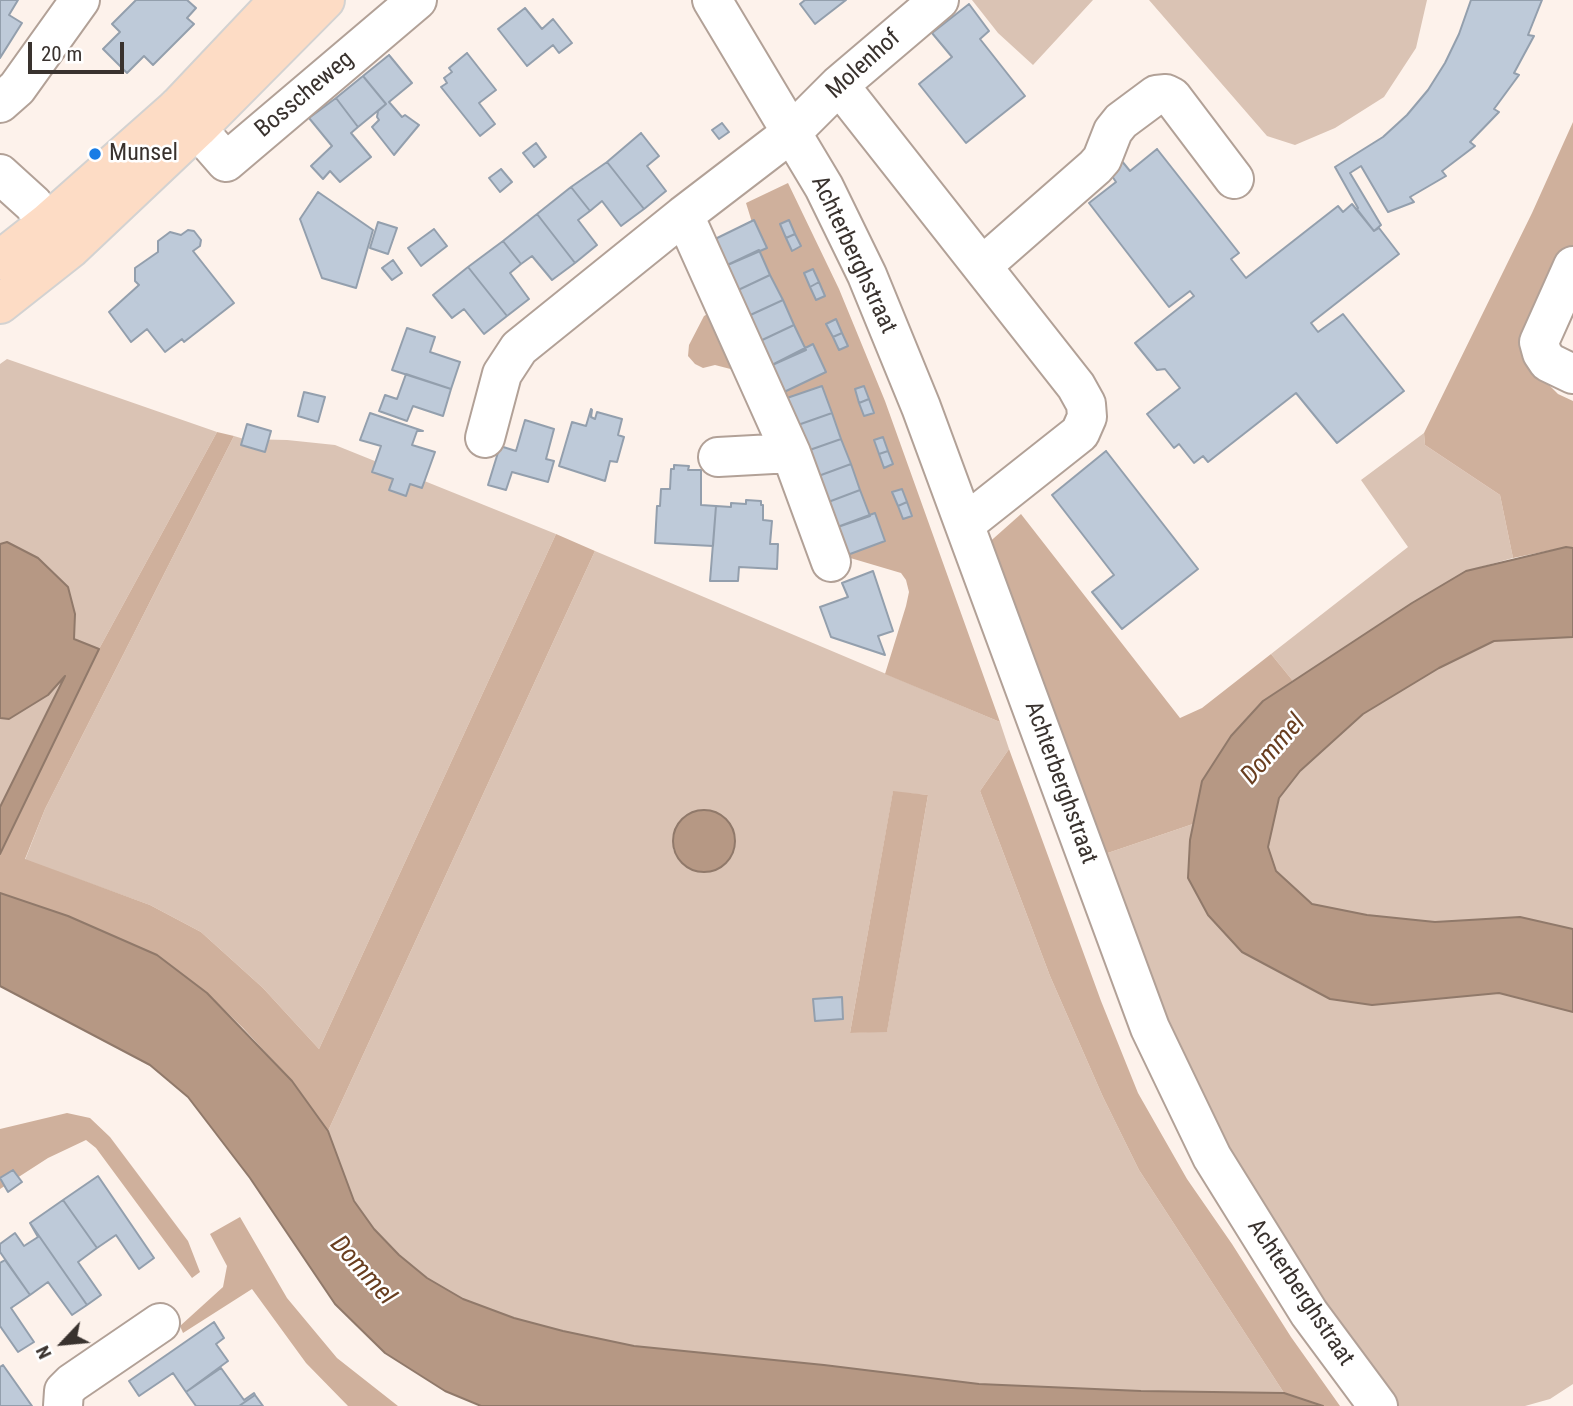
<!DOCTYPE html>
<html>
<head>
<meta charset="utf-8">
<style>
  body { margin:0 }
  #map { position:relative; width:1573px; height:1406px; overflow:hidden; background:#fdf2eb; font-family:"Roboto Condensed",sans-serif }
  canvas { display:block }
  .north { position:absolute; left:28px; top:1308px; width:70px; height:70px; -webkit-text-stroke:5px #fff; paint-order:stroke; rotate:244deg; font-size:19px; font-weight:700; line-height:28px; text-align:center; color:#39322e }
  .north::after { content:''; display:block; margin:auto; width:24px; height:32px; background:#39322e; clip-path:polygon(50% 0,100% 100%,50% 72%,0 100%) }
  .scale { position:absolute; left:28px; top:42px; width:96px; height:32px; box-sizing:border-box; border:4px solid #39322e; border-top:0; padding-left:9px; font-size:21px; line-height:24px; white-space:nowrap; color:#39322e; -webkit-text-stroke:5px #fff; paint-order:stroke }
</style>
</head>
<body>
<div id="map">
<canvas width="1573" height="1406"></canvas>
<div class="north">N</div>
<div class="scale">20 m</div>
</div>
<script>
const g = document.querySelector('canvas').getContext('2d');
g.lineJoin = 'round';
function paint(path, color) {
  g.fillStyle = color;
  g.fill(path, 'evenodd');
}
function shape(rows) {
  const path = new Path2D();
  for (const r of rows) {
    if (r.length === 3) {
      path.moveTo(r[0] + r[2], r[1]);
      path.arc(r[0], r[1], r[2], 0, 2 * Math.PI);
      continue;
    }
    path.moveTo(r[0], r[1]);
    for (let i = 2; i < r.length; i += 2) path.lineTo(r[i], r[i + 1]);
  }
  return path;
}
function trace(path, color, width, dash) {
  g.strokeStyle = color;
  g.lineWidth = width;
  g.lineCap = dash ? 'butt' : 'round';
  g.setLineDash(dash || []);
  g.stroke(path);
}
function write(font, color, halo, rows, align = 'center') {
  g.font = font + ' "Roboto Condensed",sans-serif';
  g.lineWidth = 5;
  g.setLineDash([]);
  g.textBaseline = 'middle';
  g.strokeStyle = halo;
  g.fillStyle = color;
  for (const [text, x, y, turn = 0] of rows) {
    g.save();
    g.translate(x, y);
    g.rotate((+turn || 0) * Math.PI / 180);
    g.textAlign = isNaN(turn) ? turn : align;
    if (halo) g.strokeText(text, 0, 0);
    g.fillText(text, 0, 0);
    g.restore();
  }
}
const green = shape([
  [972,0,1093,0,1033,65,998,33],
  [1149,0,1427,0,1416,48,1384,97,1335,128,1295,145,1267,136],
  [7,359,217,432,99,649,0,855,0,364],
  [1424,433,1425,445,1500,495,1513,558,1466,571,1412,603,1293,681,1271,654,1408,547,1361,480],
  [234,436,244,439,287,440,335,445,556,534,319,1049,263,988,201,932,150,905,25,860,45,809],
  [595,551,1000,722,1009,749,980,791,1050,976,1103,1097,1139,1170,1284,1393,1141,1391,979,1384,823,1365,634,1346,563,1331,514,1318,463,1299,427,1278,399,1255,374,1229,354,1201,328,1131],
  [893,792,928,795,887,1031,850,1033],
  [673,838,733,853,727,863,718,869,707,872,696,871,686,867,678,859,673,849],
  [1573,637,1573,929,1520,917,1435,922,1367,915,1311,904,1276,871,1268,847,1279,798,1300,771,1363,714,1439,668,1494,641],
  [1193,824,1190,840,1298,983,1330,999,1372,1005,1499,993,1573,1012,1573,1384,1550,1399,1525,1406,1395,1406,1221,1147,1093,858]
]);
const forest = shape([
  [1573,122,1573,260,1539,375,1558,394,1573,401,1573,548,1566,547,1513,558,1500,495,1425,445,1424,433,1532,213],
  [788,183,839,289,885,401,1000,722,885,674,906,606,909,592,906,580,901,573,847,557,742,372,715,365,703,368,695,364,688,356,689,345,704,316,764,282,759,245,746,203],
  [217,432,234,436,45,809,25,859,150,905,201,932,263,988,319,1049,556,534,595,551,328,1131,292,1081,243,1028,207,993,157,955,68,916,0,893,0,855,99,649],
  [1021,514,1180,718,1202,708,1271,654,1293,681,1263,701,1231,736,1202,781,1193,824,1093,858,985,546],
  [1009,749,1101,1001,1138,1093,1187,1179,1232,1244,1291,1337,1340,1406,1323,1406,1284,1393,1139,1170,1103,1097,1050,976,980,791],
  [893,791,928,795,887,1032,850,1033],
  [67,1113,90,1118,110,1137,188,1241,200,1272,192,1278,96,1148,86,1140,48,1158,0,1189,0,1129],
  [240,1217,287,1298,337,1358,398,1406,348,1406,306,1363,252,1289,183,1333,180,1326,223,1287,227,1266,210,1234]
]);
const water = shape([
  [7,542,38,558,68,587,75,614,74,639,99,649,0,854,0,807,65,676,48,695,9,719,0,718,0,544,7,542],
  [1566,547,1573,548,1573,637,1494,641,1439,668,1363,714,1300,771,1279,798,1268,847,1276,871,1312,904,1367,915,1435,922,1520,917,1573,929,1573,1012,1499,993,1372,1005,1330,999,1242,952,1208,915,1188,878,1190,840,1202,781,1231,736,1263,701,1412,603,1466,571,1566,547],
  [704,841,31],
  [0,893,68,916,157,955,207,993,292,1081,328,1131,354,1201,374,1229,399,1255,427,1278,463,1299,514,1318,563,1331,634,1346,824,1365,979,1384,1141,1391,1284,1393,1323,1406,481,1406,445,1391,385,1353,335,1304,250,1178,188,1097,150,1065,0,986,0,893]
]);
const building = shape([
  [0,0,18,0,9,15,22,23,0,58,0,0],
  [136,0,187,0,196,8,187,18,194,24,153,65,144,56,127,73,103,49,120,32,112,24,136,0],
  [805,0,846,0,815,24,800,4,805,0],
  [1471,0,1542,0,1528,35,1534,36,1514,73,1519,75,1494,109,1499,112,1470,142,1475,146,1442,171,1446,176,1410,197,1414,202,1388,212,1361,166,1350,173,1381,225,1374,231,1357,209,1358,208,1335,167,1383,137,1407,115,1428,90,1445,63,1459,34,1471,0],
  [969,4,989,31,980,39,1025,96,966,143,919,84,952,57,932,33,969,4],
  [525,8,542,29,553,19,572,43,559,53,553,45,527,66,498,29,525,8],
  [467,53,496,90,479,103,495,124,480,136,441,87,447,83,444,78,452,72,449,68,467,53],
  [389,55,412,83,389,102,402,117,405,115,419,125,394,155,372,127,379,120,377,117,378,111,386,104,363,76,389,55],
  [363,76,386,104,358,127,336,98,363,76],
  [336,98,358,127,351,133,371,157,340,182,330,171,323,179,311,166,332,146,309,118,336,98],
  [722,123,729,132,719,139,712,130,722,123],
  [641,133,659,156,647,166,666,191,644,209,607,162,641,133],
  [536,143,546,157,534,167,523,153,536,143],
  [1157,149,1239,253,1231,259,1246,278,1338,206,1343,212,1352,204,1374,231,1379,228,1399,254,1311,323,1318,332,1343,314,1404,391,1337,443,1296,393,1208,462,1203,456,1194,463,1179,444,1174,448,1147,414,1180,388,1165,369,1157,370,1135,343,1194,296,1190,291,1169,307,1089,203,1116,182,1108,170,1121,160,1130,171,1157,149],
  [607,162,644,209,621,226,602,201,590,211,571,187,607,162],
  [501,169,512,182,500,192,489,178,501,169],
  [571,187,590,211,578,220,597,245,575,263,537,214,571,187],
  [318,192,373,230,356,288,322,278,300,219,318,192],
  [537,214,575,263,552,280,532,256,521,264,503,241,537,214],
  [754,220,767,248,723,267,711,241,754,220],
  [789,220,795,234,786,238,780,224,789,220],
  [378,222,397,228,388,254,370,248,378,222],
  [434,229,447,246,421,266,408,248,434,229],
  [188,230,194,231,201,240,200,246,193,251,234,303,184,342,182,339,165,352,147,329,131,342,109,312,139,285,135,281,135,268,158,252,158,241,170,232,181,235,188,230],
  [795,234,801,246,792,251,786,238,795,234],
  [503,241,521,264,510,273,529,299,507,316,468,267,503,241],
  [759,250,770,275,734,292,723,267,759,250],
  [393,260,402,273,392,280,382,268,393,260],
  [468,267,507,316,484,334,464,309,452,318,433,295,468,267],
  [813,269,819,282,810,287,804,273,813,269],
  [770,275,783,300,746,317,734,292,770,275],
  [819,282,825,296,816,300,810,287,819,282],
  [783,300,794,325,758,342,746,317,783,300],
  [836,319,842,333,833,337,826,324,836,319],
  [794,325,806,350,770,366,758,342,794,325],
  [407,328,435,337,430,352,460,362,451,389,392,370,407,328],
  [842,333,848,346,839,350,833,337,842,333],
  [813,344,826,372,782,393,770,366,813,344],
  [406,374,451,389,443,416,413,406,407,421,379,411,385,395,397,399,406,374],
  [822,386,832,413,795,426,784,399,822,386],
  [864,386,869,399,859,403,855,389,864,386],
  [304,392,325,397,318,422,298,416,304,392],
  [869,399,874,413,864,416,859,403,869,399],
  [591,409,592,410,591,417,595,419,597,412,622,419,618,435,624,437,617,462,610,461,605,481,559,466,572,422,586,426,591,409],
  [370,413,423,431,417,431,412,445,435,452,422,488,410,484,406,496,389,490,393,479,372,472,381,446,360,440,370,413],
  [832,413,841,439,804,452,795,426,832,413],
  [525,420,554,429,546,459,554,461,548,482,512,472,506,490,488,485,500,446,516,451,525,420],
  [247,424,271,431,265,452,241,445,247,424],
  [883,437,888,451,879,454,874,440,883,437],
  [841,439,851,464,813,478,804,452,841,439],
  [888,451,893,464,884,468,879,454,888,451],
  [1106,451,1198,569,1122,629,1092,592,1114,575,1052,495,1106,451],
  [851,464,860,490,823,504,813,478,851,464],
  [674,465,689,466,688,470,701,470,701,505,716,506,713,546,655,543,657,506,660,506,661,489,670,489,671,469,674,469,674,465],
  [902,489,907,502,898,506,892,492,902,489],
  [860,490,870,516,832,529,823,504,860,490],
  [746,500,761,501,761,505,763,505,763,520,772,521,770,544,778,544,777,569,739,567,738,581,710,581,716,506,731,507,731,503,746,504,746,500],
  [907,502,912,516,903,519,898,506,907,502],
  [875,513,885,541,842,557,832,529,875,513],
  [873,571,893,631,878,636,885,655,831,637,820,607,848,597,842,583,873,571],
  [842,997,843,1019,815,1021,813,999,842,997],
  [13,1170,22,1182,8,1192,0,1178,13,1170],
  [98,1176,154,1258,139,1269,116,1235,97,1248,63,1200,98,1176],
  [63,1200,97,1248,78,1262,101,1295,87,1305,30,1223,63,1200],
  [30,1223,87,1305,72,1315,48,1282,30,1295,0,1252,0,1244,15,1233,24,1246,38,1237,30,1223],
  [5,1260,30,1295,11,1308,34,1342,18,1352,0,1326,0,1263,5,1260],
  [214,1322,224,1338,216,1344,228,1361,186,1392,173,1373,139,1396,129,1381,214,1322],
  [3,1365,32,1406,0,1406,0,1367,3,1365],
  [221,1368,244,1400,254,1393,255,1395,239,1406,196,1406,186,1392,221,1368],
  [255,1395,263,1406,239,1406,255,1395]
]);
const minor = shape([
  [712,0,824,187,867,275,921,407,1150,1028,1212,1157,1309,1313,1378,1406],
  [839,85,1076,386,1086,404,1087,417,1080,433,965,524],
  [0,103,17,88,80,0],
  [178,107,226,162,417,0],
  [0,174,33,204,47,223],
  [684,215,791,453,831,562],
  [982,266,1095,167,1102,159,1113,131,1121,121,1156,95,1166,94,1172,97,1234,179],
  [1573,266,1539,342,1542,353,1548,362,1573,374],
  [485,438,502,374,519,348,684,215,791,133,839,85,939,0],
  [718,457,791,453],
  [63,1406,64,1391,72,1383,160,1323]
]);
const major = shape([
  [0,260,47,223,178,107,279,0],
  [0,304,71,248,198,128,325,0]
]);
const markers = [
  [95,154,7,"#187ce5"]
];
const streetNames = [
  ["Molenhof",864,65,-42],
  ["Bosscheweg",305,95,-40],
  ["Achterberghstraat",853,255,65],
  ["Achterberghstraat",1060,783,70],
  ["Achterberghstraat",1300,1293,56]
];
const poiNames = [
  ["Munsel",109,154]
];
const waterNames = [
  ["Dommel",1274,750,-49],
  ["Dommel",362,1271,48]
];
paint(green, '#dac3b4');
paint(forest, '#cfb09c');
paint(water, '#b69884');
trace(water, '#90796a', 2);
paint(building, '#becad9');
trace(building, '#939fad', 2);
trace(minor, '#b2a197', 42);
trace(major, '#d3d2d1', 42);
trace(minor, '#fff', 38);
trace(major, '#fddcc5', 38);
for (const [x, y, r, color] of markers) {
  const dot = new Path2D();
  dot.arc(x, y, r, 0, 2 * Math.PI);
  g.fillStyle = color;
  g.fill(dot);
  trace(dot, '#fff', 2.5);
}
write('24px', '#39322e', '#fff', streetNames);
write('24px', '#39322e', '#fff', poiNames, 'left');
write('italic 26px', '#693e1f', '#fff', waterNames);
</script>
</body>
</html>
